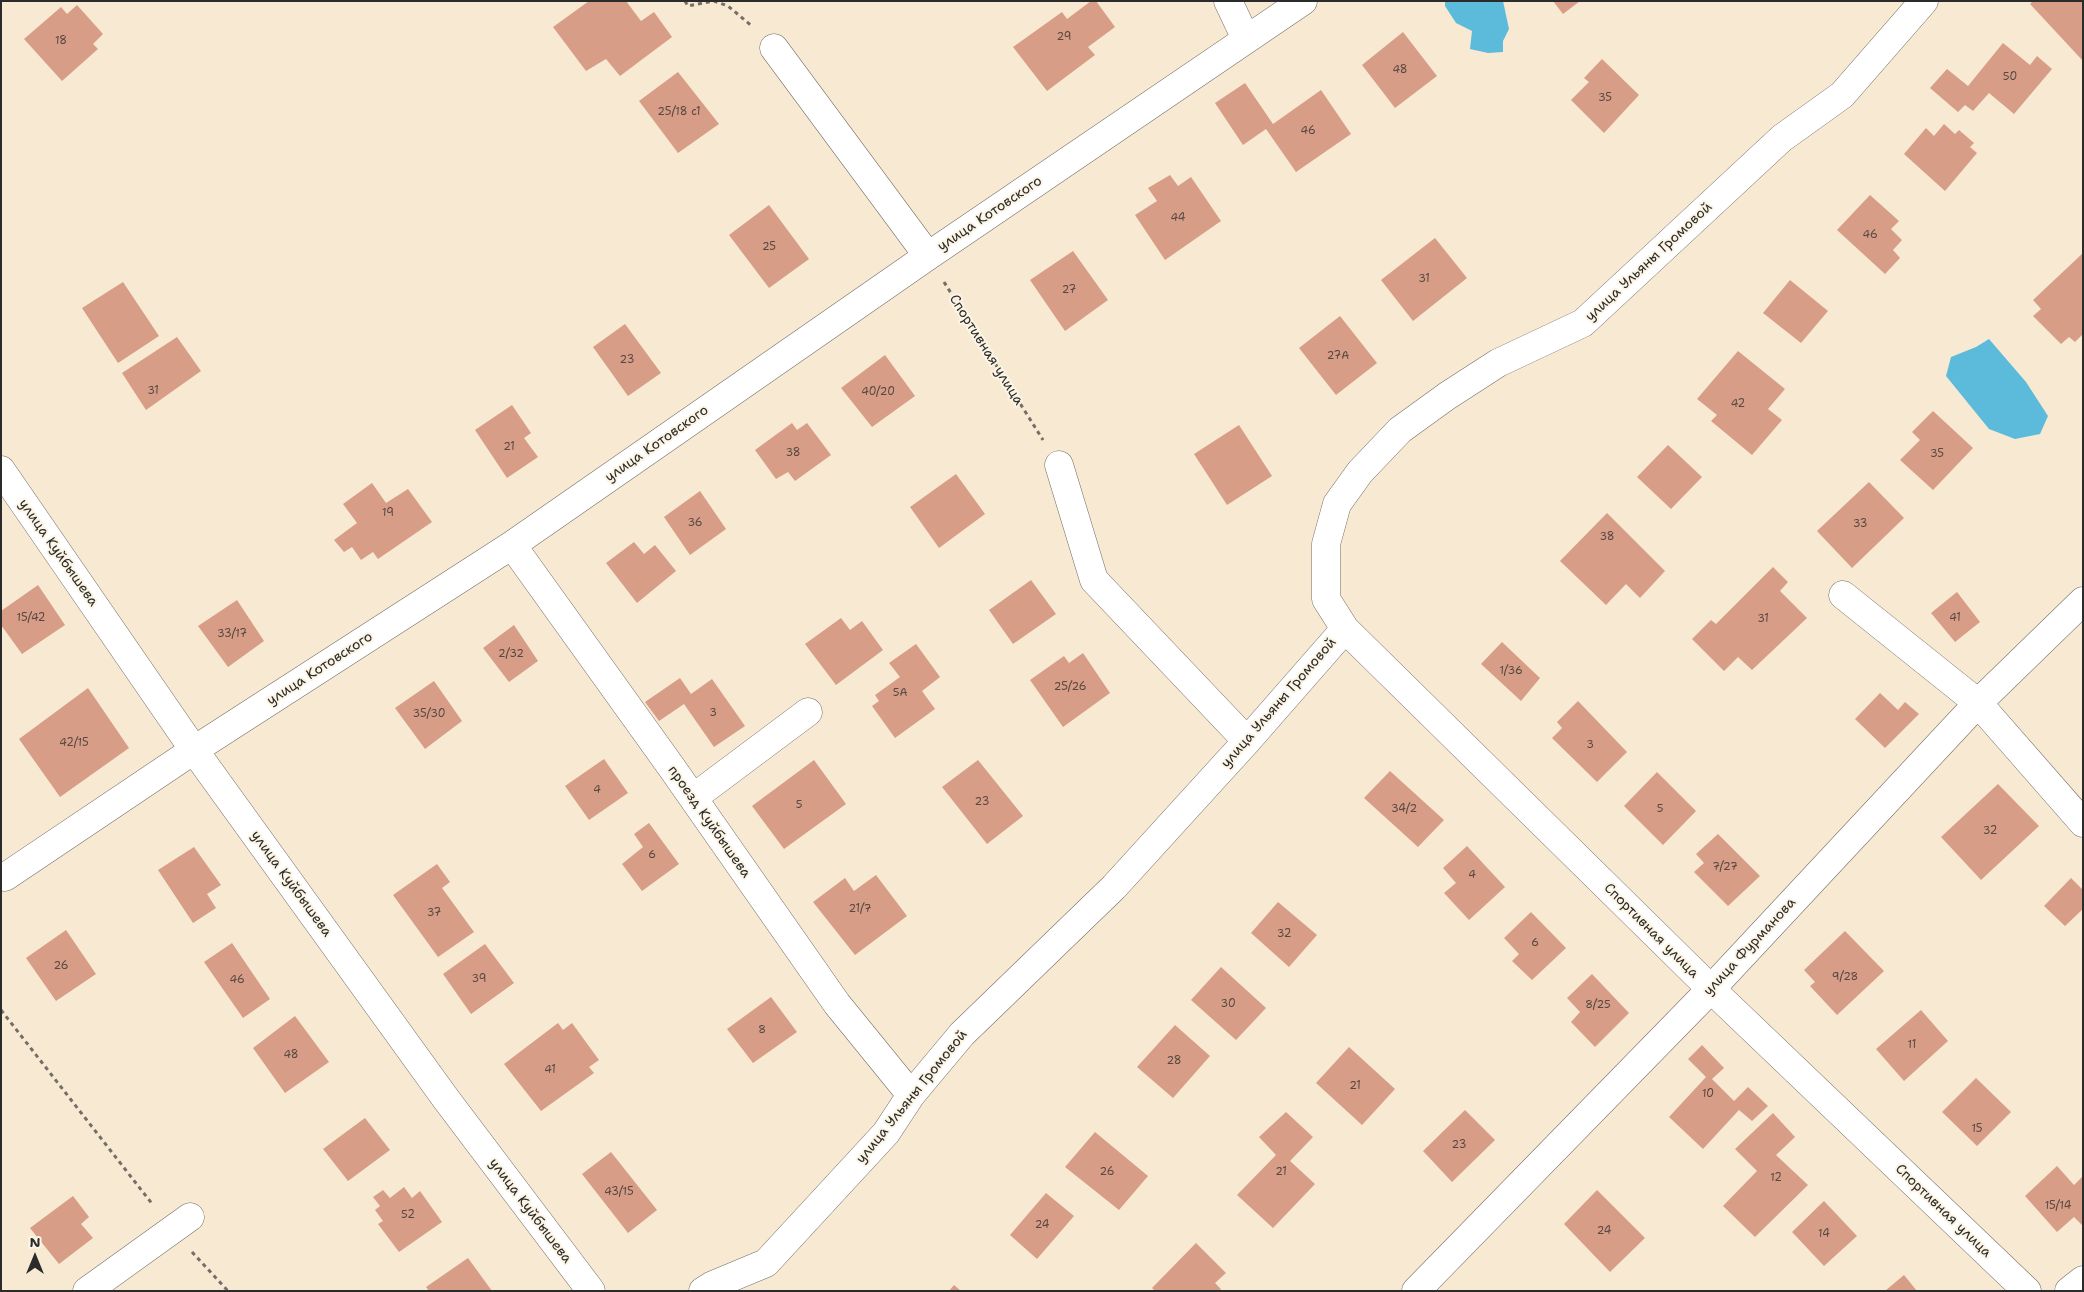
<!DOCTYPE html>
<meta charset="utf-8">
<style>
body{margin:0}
#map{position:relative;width:2084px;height:1292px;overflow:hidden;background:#f8e9d3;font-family:"Shantell Sans",sans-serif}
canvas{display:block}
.frame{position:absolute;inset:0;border:2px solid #2b2b2b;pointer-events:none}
.north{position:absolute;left:10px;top:1232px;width:50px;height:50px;-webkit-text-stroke:4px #fcf5e5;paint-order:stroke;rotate:0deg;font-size:14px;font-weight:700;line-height:20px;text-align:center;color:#2b2b2b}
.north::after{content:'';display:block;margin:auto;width:18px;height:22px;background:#2b2b2b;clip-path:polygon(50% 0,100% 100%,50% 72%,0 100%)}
</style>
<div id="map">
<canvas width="2084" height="1292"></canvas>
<div class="frame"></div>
<div class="north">N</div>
</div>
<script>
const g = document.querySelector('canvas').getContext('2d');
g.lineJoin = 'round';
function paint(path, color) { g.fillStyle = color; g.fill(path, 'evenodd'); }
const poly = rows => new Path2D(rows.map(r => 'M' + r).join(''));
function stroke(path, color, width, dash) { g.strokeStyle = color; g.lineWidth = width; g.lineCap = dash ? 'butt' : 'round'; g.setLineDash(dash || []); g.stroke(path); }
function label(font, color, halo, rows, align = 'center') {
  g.font = font + ' "Shantell Sans",sans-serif'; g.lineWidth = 4; g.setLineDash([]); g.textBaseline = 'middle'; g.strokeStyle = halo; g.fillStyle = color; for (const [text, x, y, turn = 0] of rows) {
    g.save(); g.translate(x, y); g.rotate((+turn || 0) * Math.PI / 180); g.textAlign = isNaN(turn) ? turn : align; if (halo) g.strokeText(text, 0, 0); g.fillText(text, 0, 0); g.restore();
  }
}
const water = poly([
 [1445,1,1503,1,1509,29,1503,41,1503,52,1488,53,1470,49,1472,31,1456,23,1445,6],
 [1989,339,2026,382,2048,416,2040,434,2015,439,1989,429,1946,376,1951,357,1976,347]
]);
const building = poly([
 [589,1,626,1,641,21,654,12,672,37,620,76,606,59,586,71,553,27],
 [1091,1,1096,1,1115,27,1088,47,1095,55,1047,91,1013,47,1062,12,1067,19],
 [1553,1,1580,1,1563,14],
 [2033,1,2083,1,2083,61,2030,4],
 [77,5,103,34,93,44,98,49,62,81,24,39,61,7,67,14],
 [1403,32,1437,76,1395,108,1362,65],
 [2003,43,2030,65,2037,56,2052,69,2014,114,1989,93,1973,111,1965,105,1958,112,1930,88,1947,69,1968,86],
 [1602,59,1639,95,1604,133,1571,100,1589,82,1584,78],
 [678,72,719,124,678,153,639,101],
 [1245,83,1273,124,1321,90,1351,134,1296,172,1266,129,1243,145,1215,103],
 [1944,124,1955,134,1959,130,1974,143,1970,147,1977,153,1945,191,1904,154,1926,128,1934,136],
 [1170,175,1178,186,1191,177,1221,221,1165,260,1135,215,1157,201,1148,188],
 [1870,195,1899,221,1891,229,1902,240,1893,250,1900,258,1885,274,1837,230],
 [769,205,809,259,769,288,729,235],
 [1435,238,1467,278,1413,321,1381,280],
 [1073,251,1108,300,1065,331,1030,280],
 [2083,253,2083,334,2075,342,2069,337,2061,344,2033,316,2041,309,2033,300],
 [1790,280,1828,311,1801,343,1763,313],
 [123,282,159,336,118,363,82,308],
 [1340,316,1377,363,1336,395,1299,348],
 [625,324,661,373,628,396,593,347],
 [177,337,201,371,146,410,122,373],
 [1738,351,1785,389,1768,409,1782,420,1752,455,1711,421,1717,415,1697,399],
 [885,355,915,396,872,427,841,388],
 [512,405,531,433,524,438,538,457,507,478,475,430],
 [1933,411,1973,448,1933,490,1900,460,1920,440,1912,432],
 [792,423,797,430,807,423,831,455,795,481,788,472,776,479,755,450],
 [1239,425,1272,476,1227,505,1194,454],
 [1668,445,1702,477,1671,509,1637,477],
 [956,474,985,514,939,548,910,507],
 [1869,482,1904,518,1852,568,1817,531],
 [372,483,386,503,408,489,432,522,378,559,373,552,361,560,352,547,344,552,334,540,357,523,343,504],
 [700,491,726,529,690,555,664,517],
 [1607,513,1665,571,1640,598,1626,584,1606,605,1560,561],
 [634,542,644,554,655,545,676,571,637,603,606,563],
 [1773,567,1788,582,1780,591,1807,618,1752,670,1738,657,1724,671,1692,639,1711,620,1716,624],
 [1031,580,1056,614,1013,644,989,610],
 [38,585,65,625,22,654,1,625,1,611],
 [1957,592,1980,622,1955,642,1931,613],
 [237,600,264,641,228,667,198,626],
 [841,618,850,630,862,621,883,650,836,685,805,644],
 [514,625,538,661,509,682,483,648],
 [1502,642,1540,678,1521,701,1481,664],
 [916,644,940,677,922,691,935,709,895,738,872,706,879,701,875,695,900,677,889,663],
 [1083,653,1110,693,1063,727,1030,680,1064,656,1069,663],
 [680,678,691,694,712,679,745,726,714,747,684,704,659,721,645,702],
 [434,681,462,721,425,749,395,708],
 [88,688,129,748,60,797,19,739],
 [1880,693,1898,710,1905,702,1919,714,1885,748,1855,719],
 [1578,701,1627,752,1597,782,1552,738,1562,728,1557,722],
 [604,759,628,793,589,820,565,786],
 [814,760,846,804,784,849,752,806],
 [978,760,1023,816,987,844,942,787],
 [1390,771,1444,820,1418,847,1364,798],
 [1657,772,1696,811,1663,845,1624,806],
 [1998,784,2039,826,1981,880,1941,837],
 [649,823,679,864,642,891,622,864,643,847,634,834],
 [1718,834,1760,876,1728,906,1694,872,1704,863,1696,854],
 [1467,846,1505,887,1469,920,1444,893,1456,883,1443,868],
 [194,847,221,885,207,894,216,908,193,923,158,870],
 [437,864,450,882,442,888,474,932,438,957,393,895],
 [876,875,907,916,855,955,813,902,845,878,854,891],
 [2071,878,2083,890,2083,909,2065,926,2044,906],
 [1278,902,1317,935,1289,967,1251,933],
 [1531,912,1566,948,1532,980,1512,961,1519,954,1504,938],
 [66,930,96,974,56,1001,26,958],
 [1845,931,1884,971,1837,1015,1810,986,1815,982,1804,970],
 [232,943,270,999,243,1018,204,962],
 [485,944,514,983,471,1014,443,974],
 [1221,967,1266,1008,1236,1040,1191,1000],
 [1592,974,1629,1013,1595,1047,1571,1022,1580,1012,1567,998],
 [771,997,797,1032,753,1063,727,1029],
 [1921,1010,1948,1041,1904,1081,1876,1049],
 [295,1016,329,1062,285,1093,253,1048],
 [558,1023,563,1030,572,1023,599,1060,589,1067,594,1073,541,1111,504,1064],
 [1175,1025,1210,1056,1173,1098,1137,1067],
 [1702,1045,1724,1068,1712,1079,1734,1101,1748,1087,1768,1106,1752,1121,1739,1110,1703,1149,1669,1117,1706,1077,1688,1059],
 [1349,1047,1395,1089,1362,1125,1316,1083],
 [1976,1078,2011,1112,1977,1146,1942,1112],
 [1465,1110,1495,1140,1452,1182,1423,1151],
 [1286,1112,1313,1137,1290,1161,1315,1184,1273,1228,1237,1195,1276,1155,1259,1137],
 [1773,1113,1795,1137,1776,1155,1808,1185,1755,1237,1723,1206,1757,1171,1735,1149],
 [365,1118,390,1150,348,1181,323,1149],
 [1095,1132,1148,1176,1119,1210,1065,1167],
 [611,1152,657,1210,628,1233,582,1174],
 [2057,1166,2074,1185,2083,1176,2083,1226,2074,1217,2057,1232,2025,1196],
 [404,1187,412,1198,420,1191,442,1222,399,1252,378,1224,383,1221,375,1210,380,1206,373,1197,383,1190,390,1198],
 [1597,1190,1645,1238,1610,1272,1564,1224],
 [1046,1193,1074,1216,1037,1259,1010,1235],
 [73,1196,89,1217,81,1224,93,1238,59,1264,30,1228],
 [1824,1201,1857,1236,1824,1266,1792,1232],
 [1196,1243,1226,1273,1215,1283,1221,1289,1219,1291,1155,1291,1152,1288],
 [468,1258,492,1291,429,1291,426,1287],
 [1904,1275,1917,1291,1885,1291],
 [954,1285,961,1291,949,1291]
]);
const path = poly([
 [685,1,688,6,714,1,728,6,753,27],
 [944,282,1043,440],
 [1,1010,153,1205],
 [192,1252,228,1291]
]);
const minor = poly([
 [1228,1,1246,39],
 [1924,1,1842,95,1782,138,1583,323,1498,363,1447,396,1400,430,1360,472,1337,504,1326,544,1326,599,1345,629,1711,989,2027,1291],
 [774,48,928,256],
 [1059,465,1094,580,1247,741],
 [1,470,194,750,446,1099,591,1291],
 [512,545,672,768,837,1004,911,1095],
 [1843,595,1978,703,2083,823],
 [693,798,808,712],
 [5,877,194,750,512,545,928,256,1303,1],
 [87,1291,190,1217],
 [703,1291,711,1286,766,1263,886,1133,911,1095,962,1034,1114,887,1247,741,1345,629],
 [1416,1291,1711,989,1978,703,2083,601],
 [2069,1291,2083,1280]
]);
const numberNames = [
 ["29",1064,37],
 ["18",61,41],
 ["48",1400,70],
 ["50",2010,77],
 ["35",1605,98],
 ["25/18 с1",679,112],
 ["46",1308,131],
 ["44",1178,218],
 ["46",1870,235],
 ["25",769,247],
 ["31",1424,279],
 ["27",1069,290],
 ["27А",1338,356],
 ["23",627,360],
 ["31",153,391],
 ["40/20",878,392],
 ["42",1738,404],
 ["21",509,447],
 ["38",793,453],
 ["35",1937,454],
 ["19",388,513],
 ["36",695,523],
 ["33",1860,524],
 ["38",1607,537],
 ["15/42",31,618],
 ["41",1955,618],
 ["31",1763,619],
 ["33/17",232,634],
 ["2/32",511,654],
 ["1/36",1511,671],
 ["25/26",1070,687],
 ["5А",900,693],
 ["3",713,713],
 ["35/30",429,714],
 ["42/15",74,743],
 ["3",1590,745],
 ["4",597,790],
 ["23",982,802],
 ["5",799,805],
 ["34/2",1404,809],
 ["5",1660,809],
 ["32",1990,831],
 ["6",652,855],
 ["7/27",1725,867],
 ["4",1472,875],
 ["21/7",860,909],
 ["37",434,913],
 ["32",1284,934],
 ["6",1535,943],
 ["26",61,966],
 ["9/28",1845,977],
 ["39",479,979],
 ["46",237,980],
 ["30",1228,1004],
 ["8/25",1598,1005],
 ["8",762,1030],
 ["11",1912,1045],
 ["48",291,1055],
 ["28",1174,1061],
 ["41",550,1070],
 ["21",1355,1086],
 ["10",1708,1094],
 ["15",1977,1129],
 ["23",1459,1145],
 ["26",1107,1172],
 ["21",1281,1172],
 ["12",1776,1178],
 ["43/15",619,1192],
 ["15/14",2058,1206],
 ["52",408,1215],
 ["24",1042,1225],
 ["24",1604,1231],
 ["14",1824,1234]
];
const streetNames = [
 ["улица Котовского",990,214,-34],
 ["улица Ульяны Громовой",1649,262,-43],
 ["Спортивная улица",986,350,58],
 ["улица Котовского",657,444,-35],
 ["улица Куйбышева",58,553,55],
 ["улица Котовского",320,669,-33],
 ["улица Ульяны Громовой",1279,703,-49],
 ["проезд Куйбышева",709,822,55],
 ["улица Куйбышева",291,884,54],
 ["Спортивная улица",1651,931,45],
 ["улица Фурманова",1750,947,-47],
 ["улица Ульяны Громовой",912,1097,-51],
 ["улица Куйбышева",530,1211,53],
 ["Спортивная улица",1943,1211,44]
];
paint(water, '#5cbbda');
paint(building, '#d79d86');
stroke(minor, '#736e66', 29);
stroke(path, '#736e66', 3, [4, 4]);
stroke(minor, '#fff', 28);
label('11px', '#564842', null, numberNames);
label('14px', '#2b2b2b', '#fcf5e5', streetNames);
</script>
